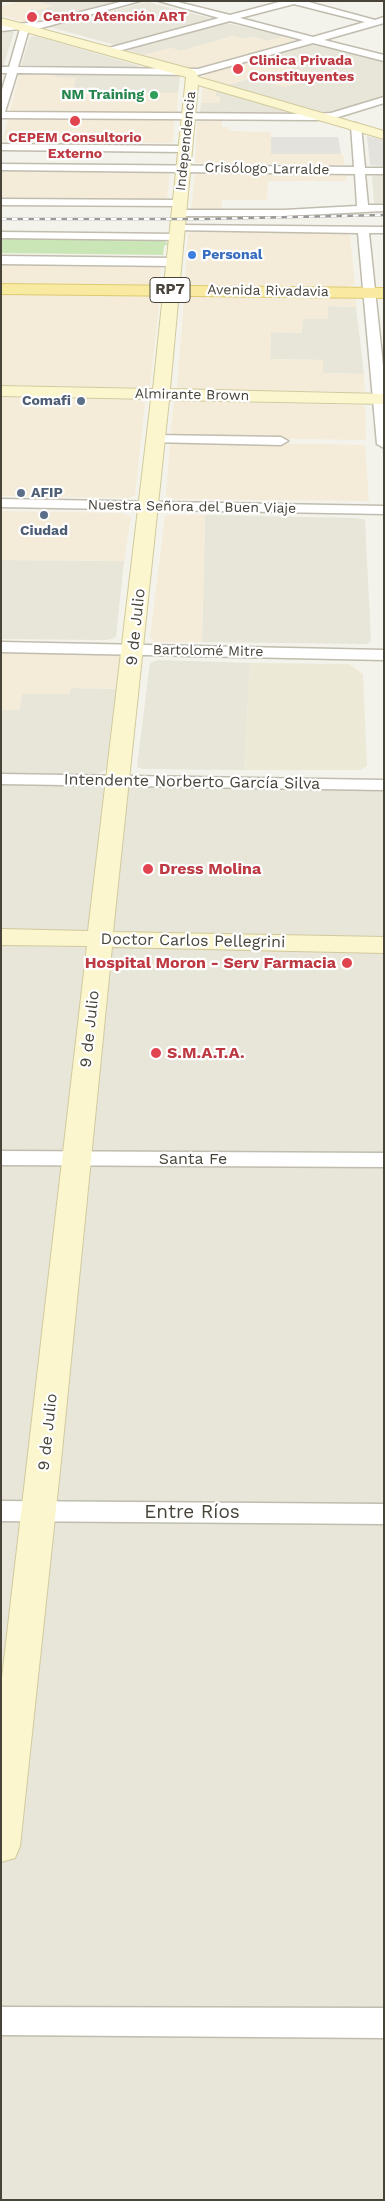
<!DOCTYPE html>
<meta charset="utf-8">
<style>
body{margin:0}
#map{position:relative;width:385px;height:2201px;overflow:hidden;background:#f4f3eb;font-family:"Work Sans",sans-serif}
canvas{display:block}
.frame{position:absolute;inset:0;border:2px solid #484439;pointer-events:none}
</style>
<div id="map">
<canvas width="385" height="2201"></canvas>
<div class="frame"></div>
</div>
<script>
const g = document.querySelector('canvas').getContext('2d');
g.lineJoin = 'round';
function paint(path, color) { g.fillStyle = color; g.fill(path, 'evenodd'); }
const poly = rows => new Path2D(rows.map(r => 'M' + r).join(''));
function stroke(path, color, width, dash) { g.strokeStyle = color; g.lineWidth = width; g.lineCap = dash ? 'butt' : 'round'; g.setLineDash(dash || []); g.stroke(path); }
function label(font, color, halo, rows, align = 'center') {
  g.font = font + ' "Work Sans",sans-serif'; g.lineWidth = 4.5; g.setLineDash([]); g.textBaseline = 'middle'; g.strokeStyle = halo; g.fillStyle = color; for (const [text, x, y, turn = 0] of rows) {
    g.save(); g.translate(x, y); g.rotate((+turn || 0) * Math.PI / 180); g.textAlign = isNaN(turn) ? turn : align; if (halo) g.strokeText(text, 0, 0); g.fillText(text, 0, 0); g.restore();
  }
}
const residential = poly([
 [35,1,121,1,49,19,26,13,53,6],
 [147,2,214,19,115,45,50,27],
 [226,23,285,36,268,41,252,37,244,39,233,36,181,51,171,48,143,55,125,49],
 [1,31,14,32,4,65,1,66],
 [36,36,140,66,135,68,21,65,30,37],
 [311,44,384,61,384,98,330,114,320,113,228,85,251,78,285,87,319,76,256,59],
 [55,73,175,75,180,77,178,93,72,92,55,77],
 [216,91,292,112,200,112,201,103,219,103,220,96,216,96],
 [384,175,384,204,383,204,374,203,372,176],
 [328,306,356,307,364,374,323,373,323,360,270,359,271,332,302,333,302,319],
 [205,515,357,518,365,520,371,641,367,644,202,642],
 [1,560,124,561,116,637,107,640,1,639],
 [158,660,250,663,244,770,143,769,137,767,150,663],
 [71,688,119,689,109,768,95,775,1,774,1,710,19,710,22,694,69,694],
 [1,784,384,790,384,2200,1,2200]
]);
const commercial = poly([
 [22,1,35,1,54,6,27,13,49,19,25,22,1,15,1,6],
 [233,36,244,39,251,37,268,41,285,36,296,40,195,68,189,68,143,55,171,48,181,51],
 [256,59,321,76,285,87,251,78,228,85,204,78,204,73],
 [24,73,55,73,55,77,76,78,72,92,178,93,177,113,12,112,10,111,19,75],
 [208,88,216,91,216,96,220,96,219,103,201,103,202,89],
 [11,119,171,120,174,121,173,143,7,142,3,140,8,120],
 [203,121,222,121,222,127,228,127,229,131,271,132,271,154,341,154,343,155,345,165,195,163,197,122],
 [1,170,167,172,170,174,167,198,165,199,1,198],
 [199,173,343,174,346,175,346,181,268,181,267,200,222,200,222,211,194,211,191,210,195,174],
 [192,232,343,233,350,235,355,284,347,287,188,286,185,284,188,233],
 [1,263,151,265,161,268,159,282,150,285,1,283],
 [1,294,152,295,160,297,150,386,142,388,1,385],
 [192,296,352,298,356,300,356,307,328,306,328,319,303,319,302,333,271,332,270,359,323,360,323,373,364,374,365,391,359,392,183,389,177,387,184,300],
 [1,397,139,400,145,403,135,496,128,498,1,496],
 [178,401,360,405,365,407,366,440,170,437,174,402],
 [170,441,365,445,369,501,171,499,166,497],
 [1,511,123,513,131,517,124,561,1,560],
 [169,515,205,515,202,642,154,642,150,637,165,516],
 [1,651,116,654,123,658,119,689,71,688,70,694,22,694,19,710,1,710]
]);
const industrial = poly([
 [367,136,384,140,384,166,370,165],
 [271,137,338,137,341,154,271,154]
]);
const education = poly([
 [250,663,349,664,363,674,367,766,360,770,244,770]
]);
const green = poly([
 [1,238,162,240,169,244,164,246,163,255,1,253]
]);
const street = poly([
 [124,1,140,1,41,28,29,29,18,67,198,69,303,40,230,21,111,53,105,53,105,49,219,18,159,1,174,1,230,15,283,1,305,1,375,20,384,17,384,23,324,40,384,55,384,61,313,43,198,75,17,73,5,112,315,114,331,113,384,97,384,103,332,119,315,120,1,118,1,93,7,73,1,73,1,67,9,67,20,29,1,31,1,25,41,22,124,1],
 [294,4,365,22,313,37,240,18,294,4],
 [356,123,361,126,365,168,384,168,384,174,365,174,368,205,384,205,384,211,284,216,179,216,173,213,179,210,284,210,357,206,355,174,1,170,1,164,354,167,351,126,356,123],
 [1,144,184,146,189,149,184,152,1,150,1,144],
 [1,199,180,200,186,203,180,206,1,205,1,199],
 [177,225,384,227,384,233,369,233,384,375,384,448,377,444,358,233,173,230,171,228,177,225],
 [1,232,176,234,182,237,176,240,1,238,1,232],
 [1,256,174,258,180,262,174,266,1,264,1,256],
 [155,435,281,437,288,441,281,445,150,442,148,439,155,435],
 [1,499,384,506,384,514,1,507,1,499],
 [1,642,384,650,384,660,1,652,1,642],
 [1,774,384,780,384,790,1,784,1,774],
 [1,1151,384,1153,384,1167,1,1165,1,1151],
 [1,1501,384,1504,384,1524,1,1521,1,1501],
 [1,2007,384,2008,384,2038,1,2035,1,2007]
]);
const secondary = poly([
 [1,18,191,69,196,72,198,77,384,131,384,139,198,85,170,389,384,394,384,404,169,400,113,932,384,937,384,953,112,947,61,1461,20,1846,15,1858,1,1862,1,1686,87,946,1,945,1,929,88,931,151,399,1,396,1,386,153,389,186,77,1,25,1,18]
]);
const primary = poly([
 [1,284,384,288,384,298,1,294,1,284]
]);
const rail = poly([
 [1,219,203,219,384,215]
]);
const markers = [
 [32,17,6,"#e0444e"],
 [238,69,6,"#e0444e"],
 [154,95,5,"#2e9e5b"],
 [75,121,6,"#e0444e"],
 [192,255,5,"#3f7fe0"],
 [81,401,5,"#5c6f8a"],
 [21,493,5,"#5c6f8a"],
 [44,515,5,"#5c6f8a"],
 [148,869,6,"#e0444e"],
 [347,963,6,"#e0444e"],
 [156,1053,6,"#e0444e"]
];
const farHealthnames = [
 ["Centro Atención ART",43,17],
 ["Clinica Privada",249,61],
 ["Constituyentes",249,77],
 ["CEPEM Consultorio",75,138,"center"],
 ["Externo",75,154,"center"]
];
const farLeisurenames = [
 ["NM Training",144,95]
];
const farStreetnames = [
 ["Independencia",186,141,-84],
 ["Crisólogo Larralde",267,169,1],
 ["Avenida Rivadavia",268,291,1],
 ["Almirante Brown",192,395,1],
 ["Nuestra Señora del Buen Viaje",192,507,1],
 ["Bartolomé Mitre",208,651,1]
];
const farShopnames = [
 ["Personal",202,255]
];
const farServicenames = [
 ["Comafi",71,401],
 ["AFIP",31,493,"left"],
 ["Ciudad",44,531,"center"]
];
const shields = [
 [170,290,40]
];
const shieldNames = [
 ["RP7",170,290]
];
const streetNames = [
 ["9 de Julio",136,627,-84],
 ["Intendente Norberto García Silva",192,782,1],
 ["Doctor Carlos Pellegrini",193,941,1],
 ["9 de Julio",90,1029,-84],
 ["Santa Fe",193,1159],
 ["9 de Julio",48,1432,-84]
];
const healthNames = [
 ["Dress Molina",159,869],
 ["Hospital Moron - Serv Farmacia",336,963,"right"],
 ["S.M.A.T.A.",167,1053]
];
const nearStreetnames = [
 ["Entre Ríos",192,1512]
];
paint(residential, '#e8e5d9');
paint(commercial, '#f4ecd8');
paint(industrial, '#e4e2dc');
paint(education, '#ece9d6');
paint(green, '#cae6b7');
stroke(street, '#c0bcae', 3);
stroke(secondary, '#d1ca9e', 2);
stroke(primary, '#ddca71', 2);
paint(street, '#fff');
paint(secondary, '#fbf6ce');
paint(primary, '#f8eaa1');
stroke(rail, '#999', 2.5);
stroke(rail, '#fff', 2, [5.5]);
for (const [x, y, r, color] of markers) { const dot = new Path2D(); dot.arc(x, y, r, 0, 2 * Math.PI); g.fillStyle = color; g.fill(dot); stroke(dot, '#fff', 2); }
label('bold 14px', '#be3a42', '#fff', farHealthnames, 'left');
label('bold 14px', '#27864d', '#fff', farLeisurenames, 'right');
label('14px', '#484439', '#fff', farStreetnames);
label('bold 14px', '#366cbe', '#fff', farShopnames, 'left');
label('bold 14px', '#4e5e75', '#fff', farServicenames, 'right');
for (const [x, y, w] of shields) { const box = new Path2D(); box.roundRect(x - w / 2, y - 12.5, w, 25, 4); g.fillStyle = '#fff'; g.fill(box); stroke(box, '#484439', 1); }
label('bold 15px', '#484439', null, shieldNames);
label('16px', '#484439', '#fff', streetNames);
label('bold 16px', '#be3a42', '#fff', healthNames, 'left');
label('19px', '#484439', '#fff', nearStreetnames);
</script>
